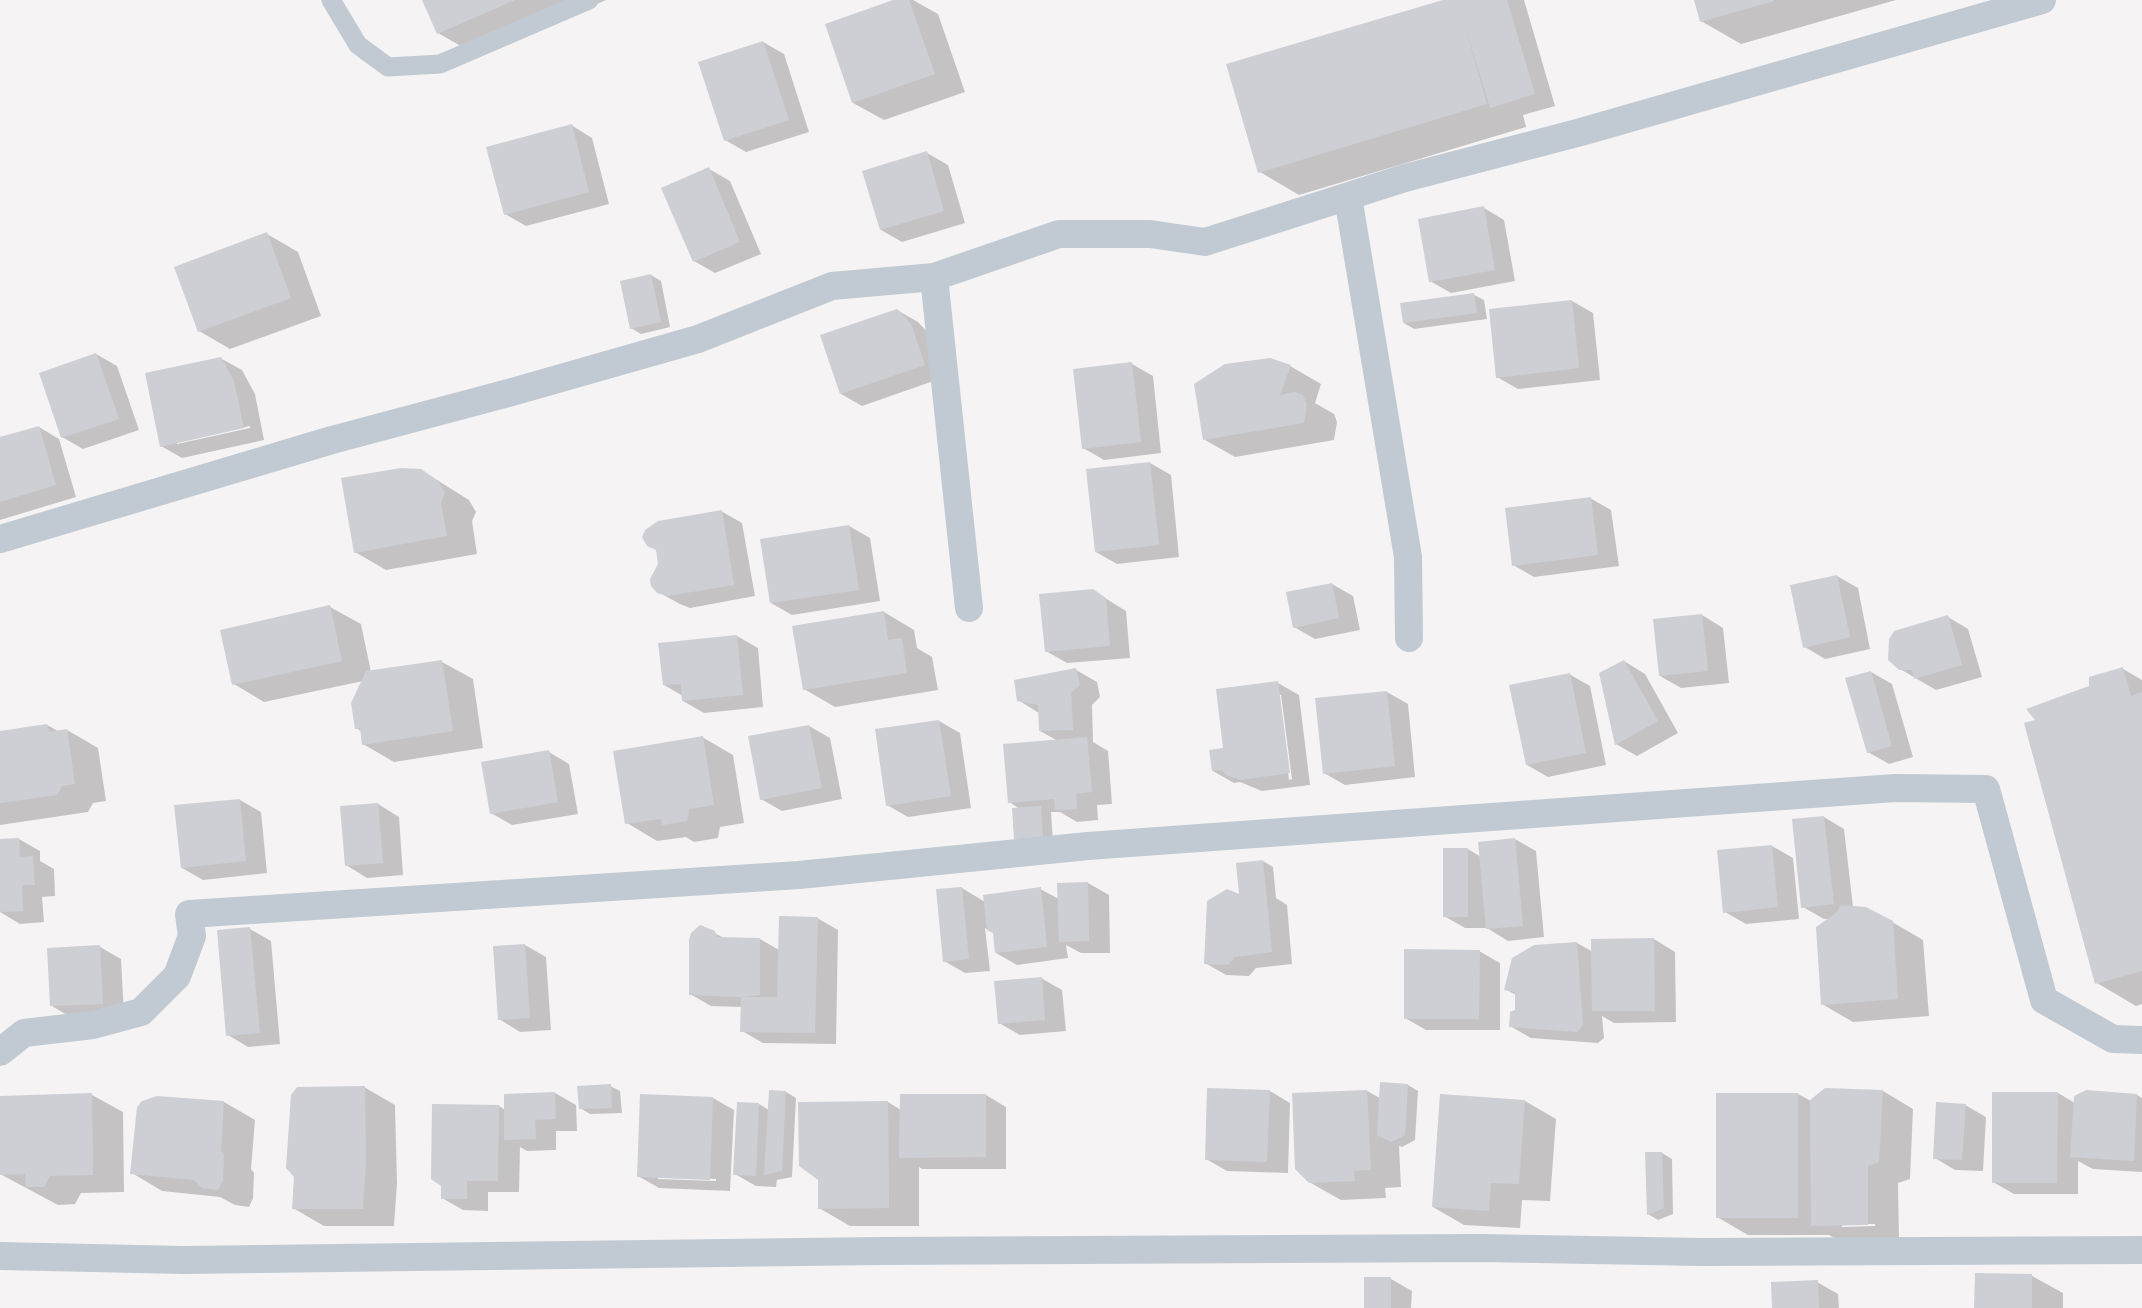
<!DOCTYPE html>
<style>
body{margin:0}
canvas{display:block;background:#f5f3f3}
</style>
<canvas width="2142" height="1308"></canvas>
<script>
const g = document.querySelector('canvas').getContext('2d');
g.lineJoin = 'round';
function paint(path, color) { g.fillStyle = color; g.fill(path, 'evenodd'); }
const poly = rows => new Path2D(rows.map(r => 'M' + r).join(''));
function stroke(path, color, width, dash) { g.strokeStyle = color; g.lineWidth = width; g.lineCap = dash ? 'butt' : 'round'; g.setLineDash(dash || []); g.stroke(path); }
const shadow = poly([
 [424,0,606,0,478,56,438,33],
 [897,0,913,0,938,14,965,92,884,120,853,103,826,25],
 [1448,0,1524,0,1555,106,1523,115,1526,127,1299,195,1260,172],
 [1695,0,1896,0,1741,44,1701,21],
 [763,42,784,54,809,132,746,152,725,140],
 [571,125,592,138,609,204,526,226,505,214],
 [927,153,948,165,965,223,902,242,881,230],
 [709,169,730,181,761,254,715,273,694,261],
 [1484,208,1504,220,1515,281,1451,293,1430,281],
 [267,234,298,252,321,316,230,349,199,331],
 [651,275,661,281,670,327,641,334,631,328],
 [1474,295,1484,300,1487,319,1414,329,1404,323],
 [1572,301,1593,313,1600,380,1518,389,1497,377],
 [897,310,918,322,932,337,945,377,862,406,841,394,822,336],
 [96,354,117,366,139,430,83,449,62,437],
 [220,358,242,370,255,394,264,440,182,458,161,446],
 [250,426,250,428,177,444,177,442],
 [1132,364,1153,376,1161,453,1104,460,1083,448],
 [1290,366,1321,384,1315,403,1334,414,1337,422,1334,440,1235,457,1205,440],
 [39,427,59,439,76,497,0,520,0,438],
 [1150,463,1171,475,1179,557,1117,564,1096,552],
 [421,470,469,500,476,512,472,521,477,554,386,570,355,552],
 [1590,498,1611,510,1619,566,1534,577,1513,565],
 [721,511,742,523,755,596,690,608,680,604,658,592],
 [849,526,870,538,880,601,792,615,771,603],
 [1837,576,1858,588,1870,649,1825,659,1805,647],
 [1332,584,1353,596,1360,630,1315,639,1294,627,1287,593],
 [1092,590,1126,611,1130,658,1067,663,1046,651],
 [330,607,361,624,371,672,442,662,473,679,483,748,394,762,363,744,361,731,356,728,363,681,264,702,234,684],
 [884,612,914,630,917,648,932,657,938,690,835,707,804,689],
 [1702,615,1723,628,1729,683,1681,688,1660,676],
 [1948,617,1968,629,1982,677,1936,690,1900,669],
 [737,636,758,648,763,707,704,713,683,701,683,696,664,685],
 [1624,661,1645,674,1678,733,1637,756,1616,744,1601,674],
 [2123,669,2142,680,2142,1004,2136,1006,2097,983,2037,721],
 [1076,670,1097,682,1100,697,1092,705,1093,742,1108,751,1112,804,1097,805,1098,820,1077,822,1060,812,1051,812,1053,842,1025,844,1015,838,1020,809,1009,802,1058,741,1040,731,1039,713,1018,700],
 [1871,672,1892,684,1913,757,1889,764,1868,752],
 [1569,674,1590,686,1606,765,1548,777,1527,765],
 [1278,683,1299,695,1310,785,1262,791,1240,782,1234,783,1213,771,1224,749],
 [1279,695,1281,695,1292,779,1289,780],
 [1387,692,1408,704,1415,777,1345,785,1324,773],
 [939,721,960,733,971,808,908,817,887,805],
 [47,725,58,731,67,730,98,748,106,801,93,803,88,812,0,825,0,732],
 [809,726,830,738,842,799,782,811,761,799],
 [702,737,733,755,744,823,720,827,718,838,694,842,686,837,657,841,627,823],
 [549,752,569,764,578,814,512,825,491,813],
 [240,800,261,812,267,873,203,880,182,868],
 [378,804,399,817,403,875,367,878,346,865],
 [1824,817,1844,829,1853,907,1892,922,1923,940,1929,1016,1853,1022,1822,1004,1830,919,1824,919,1803,907],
 [19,839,40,851,40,861,54,869,55,896,42,897,44,922,20,924,0,912,0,840],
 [1515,839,1536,851,1544,937,1508,941,1487,928,1465,928,1444,916,1444,849,1468,849,1481,857],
 [1772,846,1793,858,1799,919,1746,924,1725,912],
 [1263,861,1273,867,1276,898,1287,905,1292,964,1256,968,1249,976,1226,975,1205,963],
 [1088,883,1109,895,1110,953,1081,953,1066,945,1068,958,1017,965,996,953,994,933,985,928,990,971,965,973,944,961,962,888,985,902,1040,889,1059,899],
 [817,918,838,930,836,1044,763,1043,742,1031,742,1007,711,1006,690,994,700,926,726,939,760,939,779,950],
 [250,929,271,941,280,1044,248,1047,228,1035],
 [1654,939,1675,952,1676,1022,1614,1023,1602,1016,1604,1038,1598,1043,1531,1038,1510,1026,1516,1011,1516,995,1505,989,1577,943,1593,952],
 [525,945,546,957,551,1030,520,1032,499,1019,495,947],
 [100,947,121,959,124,1015,72,1018,52,1006],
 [1479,951,1500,963,1500,1030,1426,1030,1405,1018],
 [1041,978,1062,990,1066,1031,1020,1035,999,1023],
 [1408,1085,1418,1091,1415,1140,1402,1147,1399,1146,1401,1187,1385,1188,1386,1198,1341,1200,1309,1182,1293,1094,1367,1091,1380,1098],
 [610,1086,620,1091,622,1113,590,1114,580,1108],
 [364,1087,395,1105,397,1183,394,1226,324,1226,293,1208],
 [1270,1091,1290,1103,1288,1173,1227,1171,1206,1159],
 [1883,1091,1913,1109,1910,1179,1898,1183,1899,1242,1843,1243,1829,1235,1748,1235,1717,1217,1798,1094,1811,1101],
 [1842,1224,1875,1224,1875,1226,1842,1227],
 [786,1092,796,1098,792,1177,777,1180,776,1187,756,1186,735,1174,759,1104,769,1110],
 [2087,1092,2137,1095,2142,1098,2142,1172,2093,1169,2078,1161,2078,1194,2014,1194,1993,1182,2058,1093,2075,1103],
 [555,1093,576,1105,577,1131,556,1131,556,1150,527,1151,520,1147,519,1192,488,1192,488,1211,463,1210,442,1198,433,1105,499,1106,505,1110],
 [92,1095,123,1112,124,1192,81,1193,75,1204,58,1205,0,1174,0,1097],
 [986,1095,1006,1107,1006,1169,922,1169,919,1167,919,1226,850,1226,819,1208,819,1179,888,1102,901,1110],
 [157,1098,224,1102,255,1120,251,1169,254,1173,253,1198,249,1207,235,1205,220,1197,162,1191,132,1173],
 [713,1098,734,1110,730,1191,659,1188,638,1176],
 [658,1177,716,1179,716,1181,658,1179],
 [1525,1101,1556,1119,1550,1201,1522,1200,1520,1228,1464,1225,1433,1207],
 [1965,1105,1986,1117,1983,1171,1955,1170,1935,1158],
 [1647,1153,1662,1153,1672,1159,1673,1214,1658,1220,1648,1214],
 [1976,1274,2032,1276,2063,1293,2063,1308,1975,1308],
 [1391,1279,1412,1291,1411,1308,1365,1308],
 [1817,1282,1838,1294,1839,1308,1774,1308]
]);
const building = poly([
 [422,0,515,0,437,34],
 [893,0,909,0,935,74,852,103,825,24],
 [1443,0,1507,0,1535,94,1490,108,1463,19,1487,104,1258,173,1226,64],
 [1694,0,1774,0,1774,1,1700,22],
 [763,41,789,120,724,141,698,62],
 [572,124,589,192,504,215,486,147],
 [927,151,944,211,880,230,862,171],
 [709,167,740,242,693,262,661,188],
 [1484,206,1495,270,1429,282,1418,219],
 [267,232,291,298,198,332,174,267],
 [651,274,661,322,630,329,620,281],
 [1474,293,1477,313,1403,323,1400,303],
 [1572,300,1579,368,1496,378,1489,309],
 [897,309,911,324,925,365,840,394,820,335],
 [96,353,119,419,61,438,39,373],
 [221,357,234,381,244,428,160,447,145,373],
 [1270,358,1291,365,1280,395,1295,392,1303,395,1307,404,1304,423,1203,440,1194,384,1225,364],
 [1132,362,1141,442,1082,449,1073,369],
 [39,426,56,485,0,502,0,437],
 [1150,462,1159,545,1095,552,1086,469],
 [401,468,421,469,438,481,445,493,441,503,447,536,354,553,341,478],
 [1591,497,1598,555,1512,566,1505,508],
 [722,510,734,585,668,596,657,593,651,586,650,579,658,564,656,550,647,546,642,537,645,530,658,521],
 [849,525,859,590,770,603,760,539],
 [1837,575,1850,637,1803,648,1790,585],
 [1332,583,1339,618,1293,628,1286,592],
 [1093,589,1106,598,1110,646,1045,652,1039,594],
 [330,605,342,661,232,685,220,630],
 [884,611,888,640,902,638,907,673,803,690,792,626],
 [1702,614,1708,671,1659,676,1653,619],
 [1948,615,1962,665,1914,679,1912,670,1899,670,1888,660,1889,639,1894,631],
 [737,635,743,695,682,701,681,684,663,685,658,643],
 [442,660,453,731,362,745,360,728,355,729,351,703,366,671],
 [1624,660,1658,721,1615,745,1599,673],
 [2123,667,2131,696,2142,692,2142,971,2095,984,2024,723,2035,720,2026,709,2089,686,2089,677],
 [1076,668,1080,685,1071,693,1073,730,1039,731,1038,705,1017,701,1014,680],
 [1871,671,1892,746,1867,753,1845,678],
 [1570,673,1586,753,1526,765,1509,685],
 [1278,681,1290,773,1240,780,1226,775,1222,770,1212,771,1209,750,1223,748,1216,689],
 [1387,691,1395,766,1323,774,1315,698],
 [939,720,951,796,886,806,875,729],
 [47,724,49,732,67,729,75,784,62,786,57,795,0,803,0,731],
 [809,725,822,788,760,800,748,736],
 [703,736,714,805,689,809,687,821,662,825,661,819,625,824,613,751],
 [1087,737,1092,792,1076,794,1077,809,1055,810,1054,799,1008,803,1003,744],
 [549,750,558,802,490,814,481,762],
 [240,799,246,861,181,868,174,805],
 [378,803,383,863,345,866,340,806],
 [1041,806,1043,837,1014,839,1012,808],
 [1824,816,1834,904,1801,908,1792,819],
 [19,838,20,857,33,856,35,885,22,885,23,911,0,912,0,839],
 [1515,838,1523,926,1486,929,1478,842],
 [1772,845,1778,907,1723,913,1717,850],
 [1443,848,1468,848,1468,917,1443,917],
 [1263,860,1272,952,1235,957,1228,965,1204,964,1207,901,1227,889,1239,894,1236,863],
 [1088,882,1089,941,1059,942,1057,883],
 [962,887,969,959,943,962,936,889],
 [1041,887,1047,947,995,953,993,933,987,930,983,895],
 [1841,905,1866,907,1893,921,1898,999,1821,1005,1816,927,1836,913],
 [779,916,818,917,815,1033,740,1032,741,997,689,995,689,940,691,933,700,925,715,931,717,937,760,938,760,995,742,997,777,997],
 [250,927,260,1033,226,1036,217,930],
 [1654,938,1655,1011,1592,1011,1591,939],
 [1577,942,1583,1025,1577,1032,1509,1027,1510,1012,1515,1010,1515,992,1504,990,1512,958,1534,945],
 [525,944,530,1018,498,1020,493,946],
 [100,945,103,1004,50,1006,47,948],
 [1404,949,1480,950,1479,1019,1404,1019],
 [1042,977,1045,1020,998,1024,994,981],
 [1380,1082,1408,1084,1405,1135,1391,1142,1377,1135],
 [611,1084,612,1108,579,1109,577,1086],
 [365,1086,366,1164,363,1209,292,1209,294,1177,286,1168,291,1095,297,1087],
 [1207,1088,1270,1090,1267,1162,1205,1160],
 [1825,1088,1883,1090,1879,1162,1868,1166,1868,1225,1811,1226,1810,1100],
 [769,1090,786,1091,782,1171,764,1175],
 [1367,1090,1371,1170,1354,1171,1355,1181,1309,1183,1295,1169,1292,1093],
 [2086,1090,2137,1094,2134,1161,2070,1157,2074,1096],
 [555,1092,556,1119,535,1120,536,1139,504,1140,504,1094],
 [1992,1092,2058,1092,2057,1183,1992,1183],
 [92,1093,93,1175,50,1176,44,1187,26,1187,25,1174,0,1175,0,1096],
 [1716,1093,1798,1093,1798,1218,1716,1218],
 [640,1094,713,1097,710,1180,637,1177],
 [900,1094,986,1094,986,1157,899,1158],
 [1440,1094,1525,1100,1519,1184,1491,1183,1489,1211,1432,1207],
 [157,1096,224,1101,221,1150,224,1154,223,1180,218,1190,202,1188,194,1180,130,1174,137,1107,142,1101],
 [888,1101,889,1208,818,1209,818,1180,799,1166,798,1102],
 [737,1102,759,1103,756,1176,733,1175],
 [1936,1102,1966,1104,1962,1160,1933,1159],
 [432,1104,499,1105,498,1181,467,1181,467,1199,441,1199,441,1186,431,1179],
 [1645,1152,1662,1152,1664,1208,1647,1215],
 [1975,1273,2032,1274,2032,1308,1974,1308],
 [1364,1277,1391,1277,1391,1308,1364,1308],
 [1818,1280,1819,1308,1772,1308,1771,1282]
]);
const lane = poly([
 [331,0,358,45,388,67,440,64,589,0]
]);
const street = poly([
 [1348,197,1408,557,1409,638],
 [934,277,969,608],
 [0,539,332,440,512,392,698,339,832,286,934,277,1059,234,1150,234,1205,242,1405,178,1581,132,2042,0],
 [0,1052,24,1033,93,1025,141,1012,177,976,192,936,189,914,799,875,1088,846,1895,788,1986,789,2044,1000,2113,1039,2142,1040],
 [0,1256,183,1260,878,1251,1481,1248,1702,1252,2142,1250]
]);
paint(shadow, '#0003');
paint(building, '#cdcfd5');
stroke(lane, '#c1cad2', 19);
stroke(street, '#c1cad2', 28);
</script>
